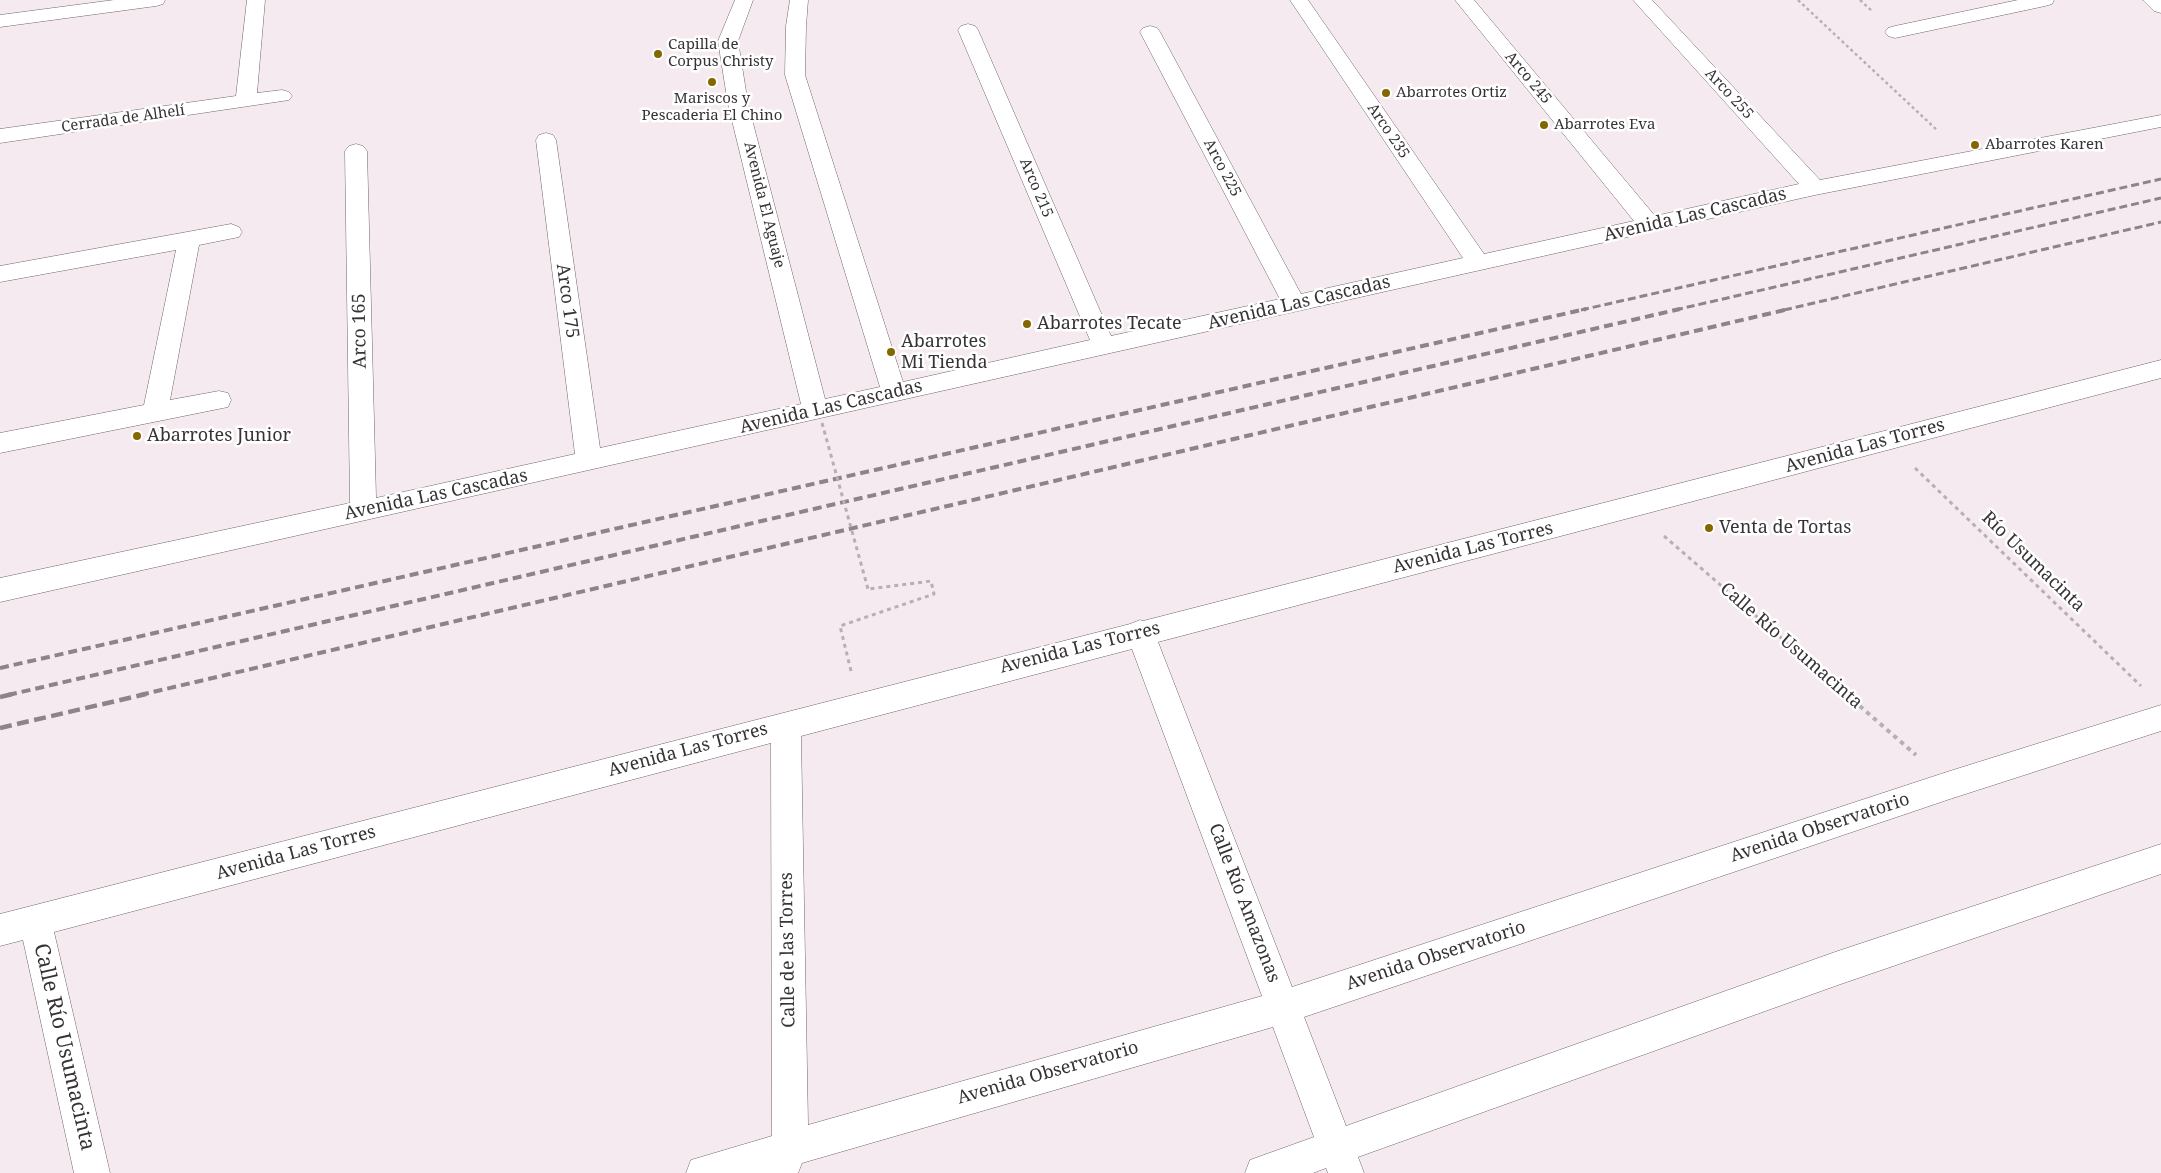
<!DOCTYPE html>
<meta charset="utf-8">
<style>
body{margin:0}
canvas{display:block;background:#f6eaf1}
</style>
<canvas width="2161" height="1173"></canvas>
<script>
const g = document.querySelector('canvas').getContext('2d');
g.lineJoin = 'round';
const poly = rows => new Path2D(rows.map(r => 'M' + r).join(''));
function stroke(path, color, width, dash) { g.strokeStyle = color; g.lineWidth = width; g.lineCap = dash ? 'butt' : 'round'; g.setLineDash(dash || []); g.stroke(path); }
function paint(path, color) { g.fillStyle = color; g.fill(path, 'evenodd'); }
function label(font, color, halo, rows, align = 'center') {
  g.font = font + ' "Noto Serif",serif'; g.lineWidth = 5; g.setLineDash([]); g.textBaseline = 'middle'; g.strokeStyle = halo; g.fillStyle = color; for (const [text, x, y, turn = 0] of rows) {
    g.save(); g.translate(x, y); g.rotate((+turn || 0) * Math.PI / 180); g.textAlign = isNaN(turn) ? turn : align; if (halo) g.strokeText(text, 0, 0); g.fillText(text, 0, 0); g.restore();
  }
}
const pathFar2 = poly([
 [1798,0,1938,131],
 [1860,0,1872,11]
]);
const pathFar1 = poly([
 [1915,468,2141,686],
 [1664,536,1847,695],
 [851,671,840,626,934,594,931,581,868,589]
]);
const path = poly([
 [1846,694,1916,755]
]);
const minor = poly([
 [114,0,165,0,163,4,156,6,0,27,0,15,114,0],
 [247,0,265,0,257,93,282,90,289,92,292,96,289,100,0,143,0,129,236,96,247,0],
 [735,0,753,0,738,41,748,104,825,399,880,387,785,75,786,26,790,0,808,0,806,26,805,75,903,382,1090,340,958,30,961,26,968,24,975,26,978,30,1111,336,1280,299,1140,32,1143,28,1150,26,1157,28,1160,32,1301,294,1463,258,1290,0,1308,0,1484,254,1634,221,1455,0,1474,0,1655,216,1799,184,1633,0,1652,0,1820,180,2161,115,2161,127,1815,195,0,602,0,578,350,503,345,151,349,146,356,144,363,146,367,151,376,498,575,454,536,140,539,135,546,133,553,135,556,140,600,448,801,404,728,104,718,41,735,0],
 [2018,0,2054,0,2052,4,2045,6,1895,38,1888,36,1885,32,1888,28,1895,26,2018,0],
 [2143,0,2161,0,2161,13,2154,11,2143,0],
 [231,224,239,227,242,232,239,237,199,245,170,400,219,391,228,393,231,400,228,407,0,453,0,433,144,405,176,250,0,282,0,266,231,224],
 [2161,360,2161,378,1158,642,1292,987,1950,771,2161,705,2161,731,1950,799,1304,1017,1346,1126,1838,951,2161,844,2161,874,1838,985,1358,1157,1364,1173,1328,1173,1326,1168,1313,1173,1245,1173,1250,1160,1314,1137,1273,1027,802,1163,798,1173,686,1173,691,1160,772,1136,771,743,54,932,110,1173,74,1173,23,940,0,946,0,914,1130,624,1140,620,1143,621,2161,360],
 [1132,649,1262,996,808,1125,801,736,1132,649]
]);
const railFar2 = poly([
 [1581,310,2161,179],
 [1675,310,2161,198],
 [1784,310,2161,222]
]);
const railFar1 = poly([
 [0,668,1586,309],
 [8,695,1680,309],
 [140,695,1789,309]
]);
const rail = poly([
 [0,697,13,694],
 [0,728,146,694]
]);
const pathBridge = poly([
 [822,423,868,589]
]);
const markers = [
 [658,54,5,"#836800"],
 [712,82,5,"#836800"],
 [1386,93,5,"#836800"],
 [1544,125,5,"#836800"],
 [1975,145,5,"#836800"],
 [1027,324,5,"#836800"],
 [891,352,5,"#836800"],
 [137,436,5,"#836800"],
 [1709,528,5,"#836800"]
];
const farPoinames = [
 ["Capilla de",668,45],
 ["Corpus Christy",668,62],
 ["Abarrotes Ortiz",1396,93],
 ["Mariscos y",712,99,"center"],
 ["Pescaderia El Chino",712,116,"center"],
 ["Abarrotes Eva",1554,125],
 ["Abarrotes Karen",1985,145]
];
const farStreetnames = [
 ["Arco 245",1528,78,50],
 ["Arco 255",1729,94,47],
 ["Cerrada de Alhelí",123,119,-8],
 ["Arco 235",1388,131,56],
 ["Arco 225",1222,168,62],
 ["Arco 215",1036,188,67],
 ["Avenida El Aguaje",764,205,76]
];
const streetNames = [
 ["Avenida Las Cascadas",1695,215,-13],
 ["Arco 175",567,301,82],
 ["Avenida Las Cascadas",1299,303,-13],
 ["Arco 165",360,331,-91],
 ["Avenida Las Cascadas",831,407,-13],
 ["Avenida Las Torres",1865,446,-15],
 ["Avenida Las Cascadas",436,495,-12],
 ["Avenida Las Torres",1473,548,-14],
 ["Río Usumacinta",2033,562,44],
 ["Calle Río Usumacinta",1791,646,41],
 ["Avenida Las Torres",1080,648,-14],
 ["Avenida Las Torres",688,750,-15],
 ["Avenida Observatorio",1820,828,-18],
 ["Avenida Las Torres",296,853,-15],
 ["Calle Río Amazonas",1244,903,69],
 ["Calle de las Torres",788,950,-91],
 ["Avenida Observatorio",1436,956,-18],
 ["Avenida Observatorio",1048,1073,-16]
];
const poiNames = [
 ["Abarrotes Tecate",1037,324],
 ["Abarrotes",901,342],
 ["Mi Tienda",901,363],
 ["Abarrotes Junior",147,436],
 ["Venta de Tortas",1719,528]
];
const nearStreetnames = [
 ["Calle Río Usumacinta",64,1047,77]
];
stroke(minor, '#6f656b', 1);
stroke(pathFar2, '#b8afb4', 2.5, [3, 3]);
stroke(pathFar1, '#b8afb4', 3, [4, 4]);
stroke(path, '#b8afb4', 4, [4.5, 4.5]);
paint(minor, '#fff');
stroke(railFar2, '#8b8488', 3, [8, 4]);
stroke(railFar1, '#8b8488', 4, [9, 5]);
stroke(rail, '#8b8488', 4.5, [12, 5.5]);
stroke(pathBridge, '#b8afb4', 3, [4, 4]);
for (const [x, y, r, color] of markers) { const dot = new Path2D(); dot.arc(x, y, r, 0, 2 * Math.PI); g.fillStyle = color; g.fill(dot); stroke(dot, '#fff', 2); }
label('15px', '#373335', '#fff', farPoinames, 'left');
label('15px', '#373335', '#fff', farStreetnames);
label('18px', '#373335', '#fff', streetNames);
label('18px', '#373335', '#fff', poiNames, 'left');
label('21px', '#373335', '#fff', nearStreetnames);
</script>
